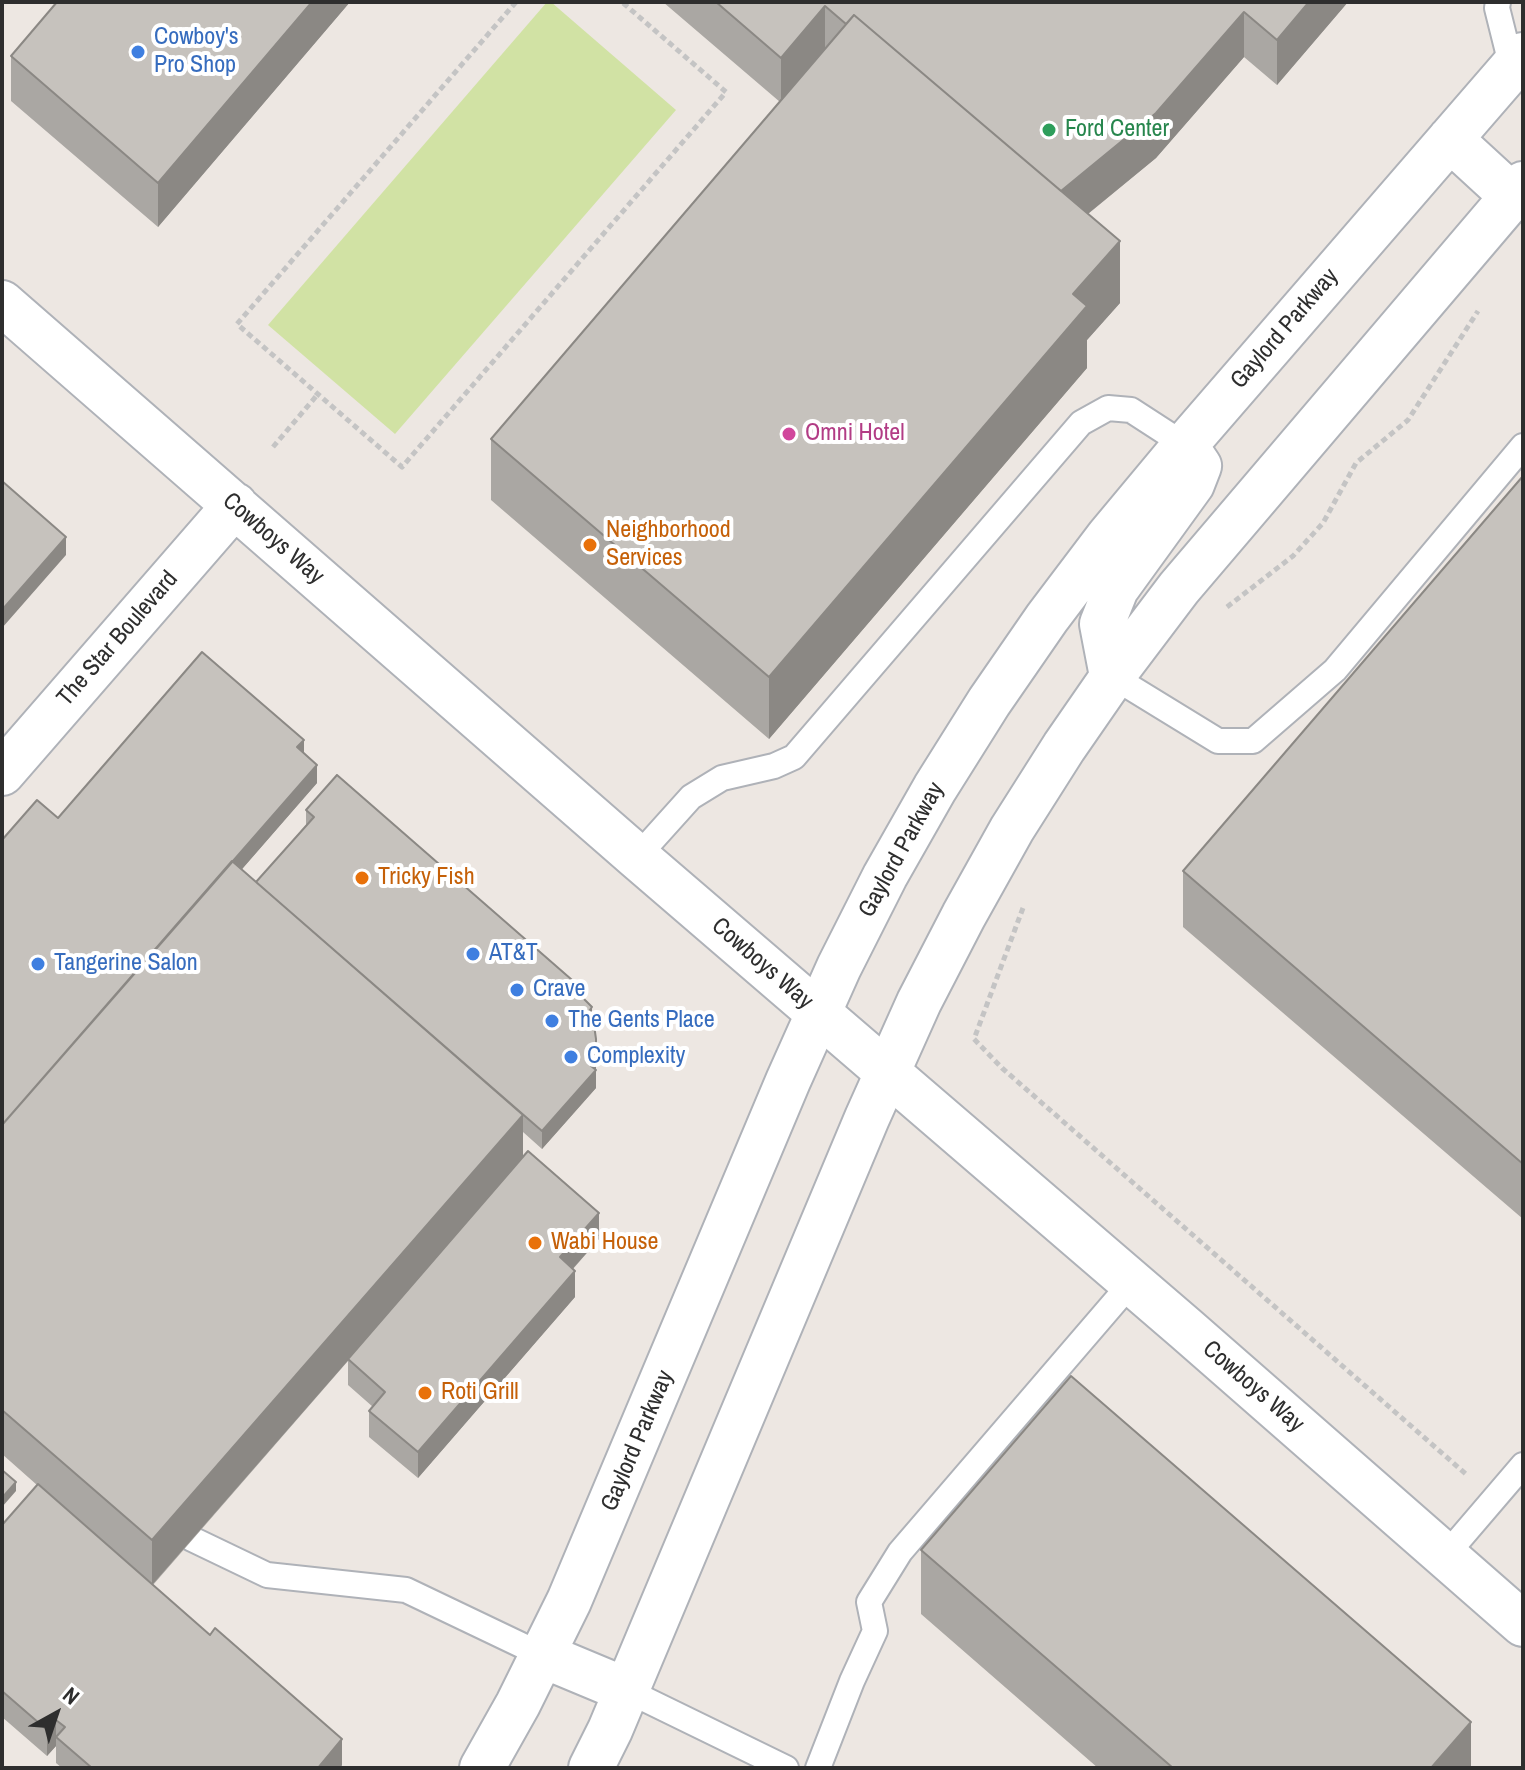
<!DOCTYPE html>
<style>
body{margin:0}
#map{position:relative;width:1525px;height:1770px;overflow:hidden;background:#ede7e2;font-family:"Archivo Narrow",sans-serif}
canvas{display:block}
.frame{position:absolute;inset:0;border:4px solid #2e2e2e;pointer-events:none}
.north{position:absolute;left:16px;top:1674px;width:80px;height:80px;-webkit-text-stroke:6px #fff;paint-order:stroke;rotate:40deg;font-size:22px;font-weight:700;line-height:32px;text-align:center;color:#2e2e2e}
.north::after{content:'';display:block;margin:auto;width:28px;height:36px;background:#2e2e2e;clip-path:polygon(50% 0,100% 100%,50% 72%,0 100%)}
</style>
<div id="map">
<canvas width="1525" height="1770"></canvas>
<div class="frame"></div>
<div class="north">N</div>
</div>
<script>
const g = document.querySelector('canvas').getContext('2d');
g.lineJoin = 'round';
function paint(path, color) { g.fillStyle = color; g.fill(path, 'evenodd'); }
const poly = rows => new Path2D(rows.map(r => 'M' + r).join(''));
function stroke(path, color, width, dash) { g.strokeStyle = color; g.lineWidth = width; g.lineCap = dash ? 'butt' : 'round'; g.setLineDash(dash || []); g.stroke(path); }
function label(font, color, halo, rows, align = 'center') {
  g.font = font + ' "Archivo Narrow",sans-serif'; g.lineWidth = 8; g.setLineDash([]); g.textBaseline = 'middle'; g.strokeStyle = halo; g.fillStyle = color; for (const [text, x, y, turn = 0] of rows) {
    g.save(); g.translate(x, y); g.rotate((+turn || 0) * Math.PI / 180); g.textAlign = isNaN(turn) ? turn : align; if (halo) g.strokeText(text, 0, 0); g.fillText(text, 0, 0); g.restore();
  }
}
const pitch = poly([
 [547,2,551,2,676,110,395,434,268,325]
]);
const path = poly([
 [516,2,237,324,402,467,726,92,622,2],
 [273,447,318,394],
 [1227,607,1293,556,1323,523,1356,463,1408,420,1478,311],
 [1023,908,974,1039,1002,1068,1467,1475]
]);
const service = poly([
 [1498,2,1497,8,1512,68],
 [1112,676,1218,741,1253,741,1335,670,1523,446],
 [637,857,691,797,722,778,774,766,794,757,1081,423,1108,408,1131,410,1185,445],
 [192,1539,267,1575,406,1590,542,1655],
 [1446,1555,1523,1465],
 [626,1690,786,1768],
 [818,1768,852,1681,875,1631,869,1602,900,1552,1132,1282]
]);
const minor = poly([
 [2,303,637,857,1186,1329,1523,1624],
 [2,773,235,505]
]);
const tertiary = poly([
 [1450,139,1512,196],
 [1112,676,1102,624,1116,589,1192,484,1199,466,1185,445],
 [542,1655,626,1690],
 [482,1768,518,1704,569,1601,788,1081,839,967,885,876,935,788,989,702,1047,618,1109,536,1174,458,1523,55],
 [591,1768,610,1730,867,1118,919,1002,964,915,1012,829,1064,747,1120,666,1179,588,1523,184]
]);
const wall = poly([
 [350,2,158,227,11,101,11,56],
 [663,2,1348,2,1277,85,1244,57,1156,158,1088,214,1120,303,1087,340,1087,368,769,739,491,500,491,439,780,102],
 [1523,476,1523,1219,1183,927,1183,871],
 [304,753,317,783,241,870,256,883,306,825,306,810,587,1002,596,1039,596,1088,542,1149,523,1132,523,1158,599,1239,573,1269,575,1297,418,1478,369,1437,369,1411,373,1407,348,1385,348,1361,153,1585,342,1765,340,1768,62,1768,56,1763,56,1746,47,1756,2,1717,2,1525,37,1485,2,1454,2,840],
 [921,1550,1471,1768,1098,1768,921,1614]
]);
const shadedWall = poly([
 [312,2,350,2,158,227,158,183],
 [1309,2,1348,2,1277,85,1277,40],
 [825,6,825,51,781,103,781,58],
 [1244,12,1244,57,1156,158,1051,244,1051,199],
 [1120,241,1120,303,1087,340,1087,368,769,739,769,677,1073,294],
 [66,537,66,555,2,628,2,610],
 [304,740,304,758,297,747],
 [317,765,317,783,2,1145,2,1127],
 [592,1007,592,1025,587,1014],
 [596,1039,596,1088,542,1149,542,1131,591,1066],
 [523,1115,523,1160,152,1585,152,1540],
 [599,1213,599,1239,560,1283,560,1257],
 [575,1271,575,1297,418,1478,418,1452],
 [16,1482,16,1491,2,1507,2,1498],
 [56,1720,56,1746,47,1756,47,1730],
 [1471,1722,1471,1768,1431,1768],
 [342,1739,342,1765,340,1768,318,1768]
]);
const building = poly([
 [57,2,312,2,158,183,11,56,57,2],
 [716,2,1309,2,1277,40,1244,12,1156,113,1061,191,854,15,846,24,825,6,781,58,716,2],
 [854,15,1120,241,1073,294,1087,306,769,677,491,439,854,15],
 [1523,476,1523,1164,1183,871,1523,476],
 [2,481,66,537,2,610,2,481],
 [202,652,304,740,297,747,317,765,2,1125,2,840,37,800,58,818,202,652],
 [337,775,587,993,583,998,592,1007,587,1014,594,1025,596,1039,596,1052,591,1066,596,1070,542,1131,256,882,314,817,306,810,337,775],
 [232,861,523,1115,152,1540,2,1410,2,1125,232,861],
 [528,1151,599,1213,560,1257,575,1271,418,1452,369,1411,385,1392,348,1359,528,1151],
 [1071,1376,1471,1722,1431,1768,1173,1768,921,1550,1071,1376],
 [2,1470,16,1482,2,1498,2,1470],
 [38,1484,210,1635,215,1628,342,1739,318,1768,92,1768,56,1737,65,1727,56,1720,47,1730,2,1691,2,1525,38,1484]
]);
const markers = [
 [138,52,8,"#3f7fe0"],
 [1049,130,8,"#2e9e5b"],
 [789,434,8,"#d1479c"],
 [590,545,8,"#e8710a"],
 [362,878,8,"#e8710a"],
 [473,954,8,"#3f7fe0"],
 [38,964,8,"#3f7fe0"],
 [517,990,8,"#3f7fe0"],
 [552,1021,8,"#3f7fe0"],
 [571,1057,8,"#3f7fe0"],
 [535,1243,8,"#e8710a"],
 [425,1393,8,"#e8710a"]
];
const shopNames = [
 ["Cowboy's",154,38],
 ["Pro Shop",154,66],
 ["AT&T",489,954],
 ["Tangerine Salon",54,964],
 ["Crave",533,990],
 ["The Gents Place",568,1021],
 ["Complexity",587,1057]
];
const leisureNames = [
 ["Ford Center",1065,130]
];
const streetNames = [
 ["Gaylord Parkway",1285,329,-49],
 ["Cowboys Way",273,539,41],
 ["The Star Boulevard",118,639,-49],
 ["Gaylord Parkway",902,850,-61],
 ["Cowboys Way",762,964,41],
 ["Cowboys Way",1253,1387,41],
 ["Gaylord Parkway",638,1441,-67]
];
const hotelNames = [
 ["Omni Hotel",805,434]
];
const foodNames = [
 ["Neighborhood",606,531],
 ["Services",606,559],
 ["Tricky Fish",378,878],
 ["Wabi House",551,1243],
 ["Roti Grill",441,1393]
];
paint(pitch, '#d1e2a4');
stroke(service, '#afb2b8', 28);
stroke(minor, '#afb2b8', 48);
stroke(tertiary, '#afb2b8', 48);
stroke(path, '#c4c4c4', 5, [6, 4]);
stroke(service, '#fff', 24);
stroke(minor, '#fff', 44);
stroke(tertiary, '#fff', 44);
paint(wall, '#aaa7a3');
paint(shadedWall, '#8b8884');
paint(building, '#c6c2bd');
stroke(building, '#8b8884', 2);
for (const [x, y, r, color] of markers) { const dot = new Path2D(); dot.arc(x, y, r, 0, 2 * Math.PI); g.fillStyle = color; g.fill(dot); stroke(dot, '#fff', 3); }
label('24px', '#366cbe', '#fff', shopNames, 'left');
label('24px', '#27864d', '#fff', leisureNames, 'left');
label('24px', '#2e2e2e', '#fff', streetNames);
label('24px', '#b23c85', '#fff', hotelNames, 'left');
label('24px', '#c56008', '#fff', foodNames, 'left');
</script>
